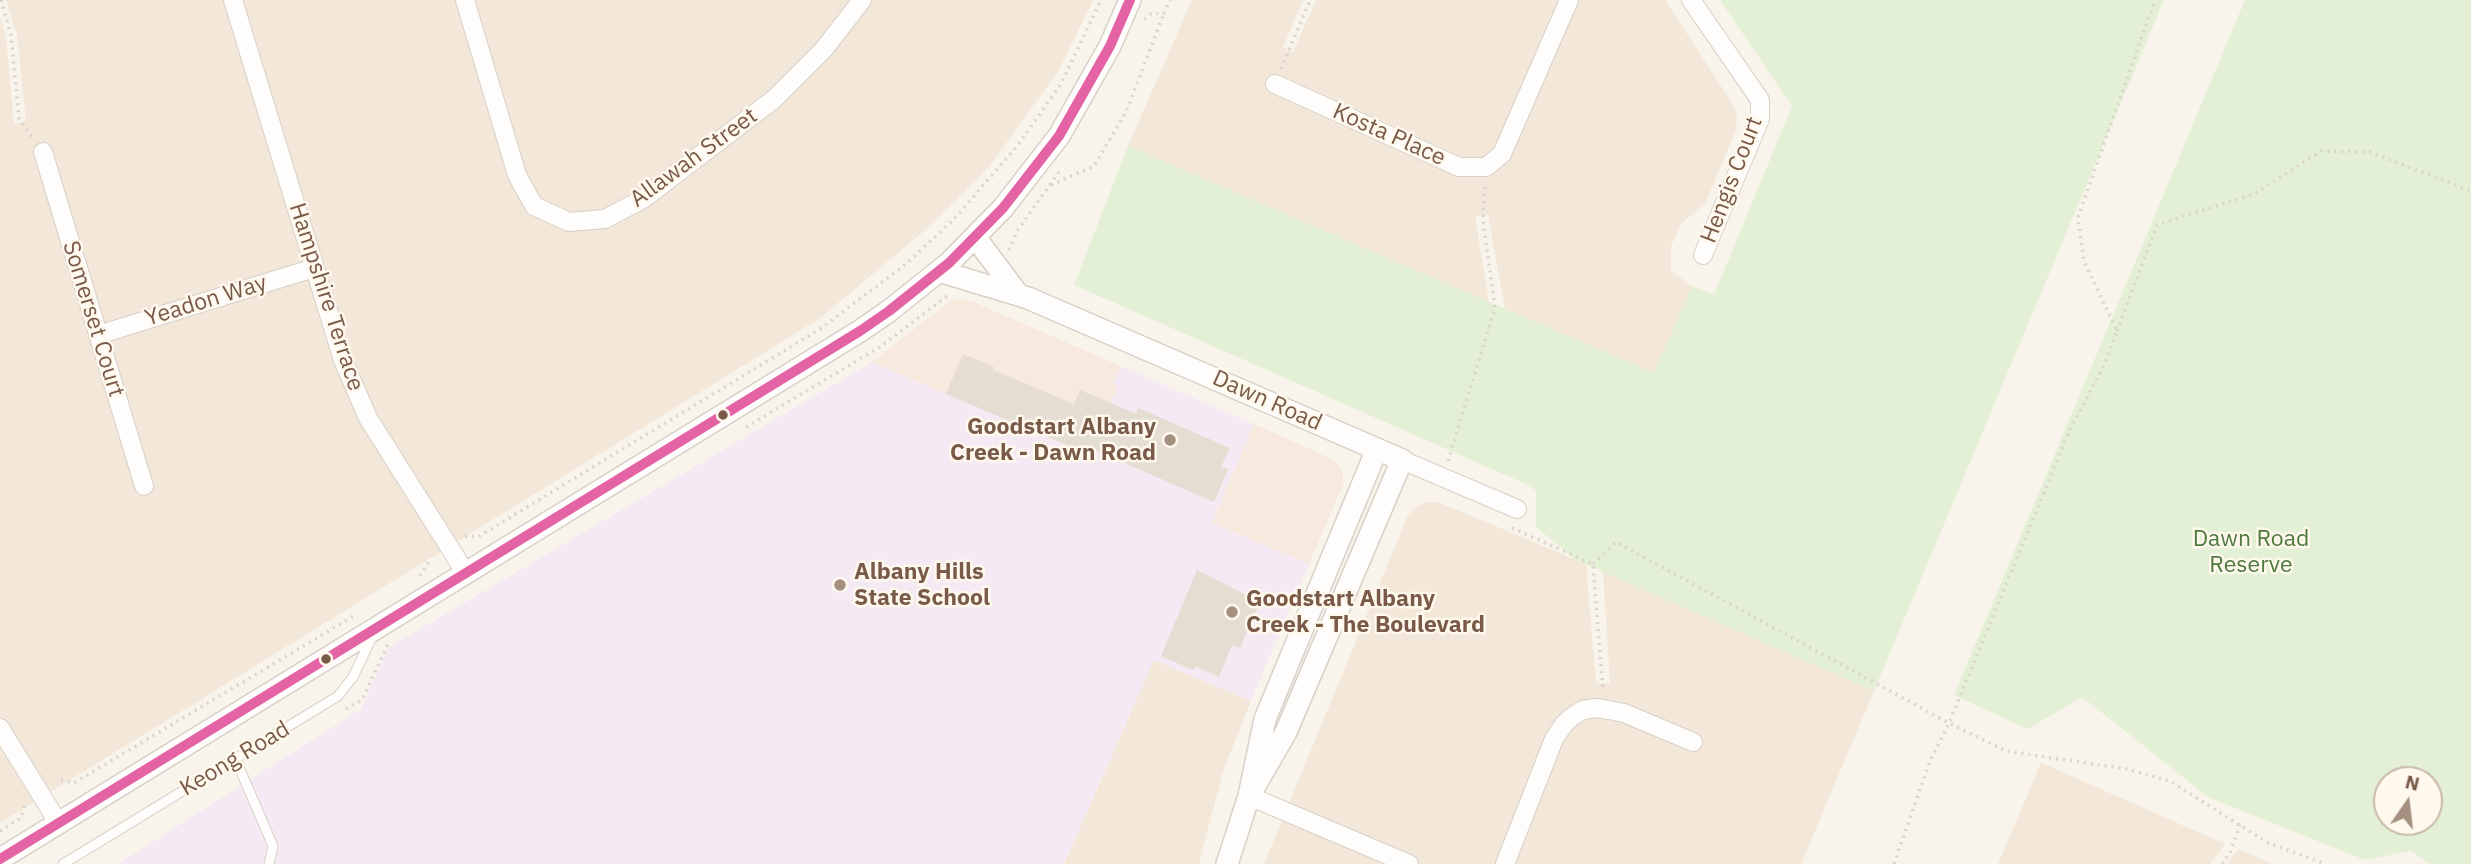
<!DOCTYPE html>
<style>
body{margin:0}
#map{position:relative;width:2471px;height:864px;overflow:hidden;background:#f8f4eb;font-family:"IBM Plex Sans",sans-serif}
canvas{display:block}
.north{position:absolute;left:2373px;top:766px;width:70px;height:70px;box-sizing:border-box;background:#fff8ed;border:2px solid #c9b9ab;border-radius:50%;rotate:14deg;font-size:19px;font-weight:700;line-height:28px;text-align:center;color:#795a49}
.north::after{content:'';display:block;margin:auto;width:24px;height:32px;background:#a59082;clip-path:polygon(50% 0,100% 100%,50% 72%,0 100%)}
</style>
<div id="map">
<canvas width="2471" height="864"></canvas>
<div class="north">N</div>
</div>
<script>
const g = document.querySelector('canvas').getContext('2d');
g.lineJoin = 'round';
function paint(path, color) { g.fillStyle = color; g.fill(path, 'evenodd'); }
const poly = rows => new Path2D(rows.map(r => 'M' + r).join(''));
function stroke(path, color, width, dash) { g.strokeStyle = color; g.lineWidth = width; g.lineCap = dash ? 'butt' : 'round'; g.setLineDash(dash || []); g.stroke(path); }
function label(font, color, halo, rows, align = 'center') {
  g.font = font + ' "IBM Plex Sans",sans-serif'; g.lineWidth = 5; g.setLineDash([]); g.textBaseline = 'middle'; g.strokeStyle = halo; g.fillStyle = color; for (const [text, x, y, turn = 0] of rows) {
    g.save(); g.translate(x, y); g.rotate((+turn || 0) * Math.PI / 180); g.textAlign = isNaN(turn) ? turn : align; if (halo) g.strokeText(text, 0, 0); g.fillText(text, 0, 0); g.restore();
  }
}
const residential = poly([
 [6,0,1093,0,1059,70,989,167,923,232,819,319,0,823,0,17,6,37,14,124,26,121,17,35],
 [1192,0,1303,0,1283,47,1293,52,1316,0,1665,0,1734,106,1737,116,1736,130,1706,202,1681,224,1671,246,1671,271,1692,286,1654,373,1505,309,1488,215,1475,216,1489,302,1128,146],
 [1427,502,1438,502,1586,564,1596,684,1610,683,1603,572,1874,691,1801,864,1264,864,1408,515,1416,507],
 [1154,660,1251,701,1223,771,1199,864,1064,864],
 [2041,763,2042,763,2225,844,2210,864,1998,864],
 [2238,849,2273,864,2227,864]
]);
const commercial = poly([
 [961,299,971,301,1121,366,1114,384,1119,386,1111,403,1106,427,946,394,872,362,950,301],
 [1254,424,1334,460,1343,470,1343,484,1309,564,1212,523]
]);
const education = poly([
 [872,362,946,394,1100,425,1118,387,1113,384,1121,366,1254,424,1212,523,1309,564,1251,701,1154,660,1064,864,118,864,361,709,388,648]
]);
const green = poly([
 [1720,0,2164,0,1874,691,1576,560,1536,527,1536,491,1528,485,1074,285,1128,146,1654,373,1692,286,1714,295,1792,106],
 [2245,0,2471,0,2471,864,2430,864,2411,851,2365,860,2208,797,2082,697,2028,729,1954,695],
 [2429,780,2429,822,2387,822,2387,780]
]);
const building = poly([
 [963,354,994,367,993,370,1074,404,1080,390,1136,414,1138,408,1230,448,1221,467,1228,469,1214,502,1090,448,1088,454,946,394],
 [1197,570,1260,602,1240,648,1232,645,1219,677,1195,666,1193,670,1161,656]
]);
const path = poly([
 [1,0,11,35,19,118,33,139],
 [1144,19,1151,14,1164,13,1170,0],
 [1281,69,1310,0],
 [1051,185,1094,166,1126,112,1164,13],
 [1009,250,1018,230,1061,169],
 [2117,331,2157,225,2254,194,2321,151,2370,152,2471,191],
 [746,427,880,347,947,296],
 [1448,461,1495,308,1483,220,1485,183],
 [1512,528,1593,564,1603,691],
 [465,536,478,537,820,329,906,264,956,217,1018,145,1061,84,1101,0],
 [1593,564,1616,542,1949,723,2006,751,2127,769,2170,781,2268,843,2326,864],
 [420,576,430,560],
 [346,709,362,700,388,644],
 [61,780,74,783,357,614],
 [0,831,21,818,25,804],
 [1894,864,1930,761,1949,723,2068,434,2104,365,2117,331,2084,261,2078,217,2155,0],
 [2222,864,2230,853,2240,825]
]);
const service = poly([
 [236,760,273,846,269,864],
 [63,864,338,696,353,677,372,637]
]);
const minor = poly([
 [233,0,343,360,368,418,465,572],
 [465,0,517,175,534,206,569,222,605,219,643,199,774,99,824,49,862,0],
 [1691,0,1760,100,1760,119,1703,255],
 [1275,84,1459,167,1486,167,1502,154,1569,0],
 [43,152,144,486],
 [98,335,314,268],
 [1402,460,1517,509],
 [0,728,59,824],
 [1249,796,1409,864],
 [1505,864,1554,739,1564,724,1573,716,1583,710,1596,708,1609,710,1624,713,1693,742]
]);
const tertiary = poly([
 [975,237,1017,293],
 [939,271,1028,298,1402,460,1286,732,1249,796],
 [0,859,860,331,889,311,949,263,1003,208,1059,136,1110,46,1130,0],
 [1227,864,1249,796,1265,719,1377,449]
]);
const bus1 = poly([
 [0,859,860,331,889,311,949,263,1003,208,1059,136,1110,46,1130,0]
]);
const markers = [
 [723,415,6,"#795a49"],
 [1170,440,7,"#a59082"],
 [840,585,7,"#a59082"],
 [1232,612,7,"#a59082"],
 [326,659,6,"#795a49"]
];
const streetNames = [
 ["Kosta Place",1389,135,24],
 ["Allawah Street",694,158,-36],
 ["Hengis Court",1732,180,-69],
 ["Hampshire Terrace",326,297,72],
 ["Yeadon Way",206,301,-17],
 ["Somerset Court",93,319,73],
 ["Dawn Road",1267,401,24],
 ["Keong Road",235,759,-31]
];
const poiNames = [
 ["Goodstart Albany",1156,427,"right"],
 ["Creek - Dawn Road",1156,453,"right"],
 ["Albany Hills",854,572],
 ["State School",854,598],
 ["Goodstart Albany",1246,599],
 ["Creek - The Boulevard",1246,625]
];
const parkNames = [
 ["Dawn Road",2251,539],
 ["Reserve",2251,565]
];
paint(residential, '#f2e7d8');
paint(commercial, '#f8e9de');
paint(education, '#f5eaf3');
paint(green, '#e4f0d5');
paint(building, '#e5dcd2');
stroke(service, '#d7d0c8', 11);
stroke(minor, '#d7d0c8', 20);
stroke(tertiary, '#d7d0c8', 24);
stroke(path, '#dad3cd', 3.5, [2, 5]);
stroke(service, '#fefdfc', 9);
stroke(minor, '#fefdfc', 18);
stroke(tertiary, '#fefdfc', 21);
stroke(bus1, '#e463a4', 10);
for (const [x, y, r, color] of markers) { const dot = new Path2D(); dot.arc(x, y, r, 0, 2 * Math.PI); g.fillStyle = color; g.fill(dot); stroke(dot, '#fff8ed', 2.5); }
label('23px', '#795a49', '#fff8ed', streetNames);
label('bold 23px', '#795a49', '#fff8ed', poiNames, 'left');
label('23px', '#4e793d', '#fff8ed', parkNames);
</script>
